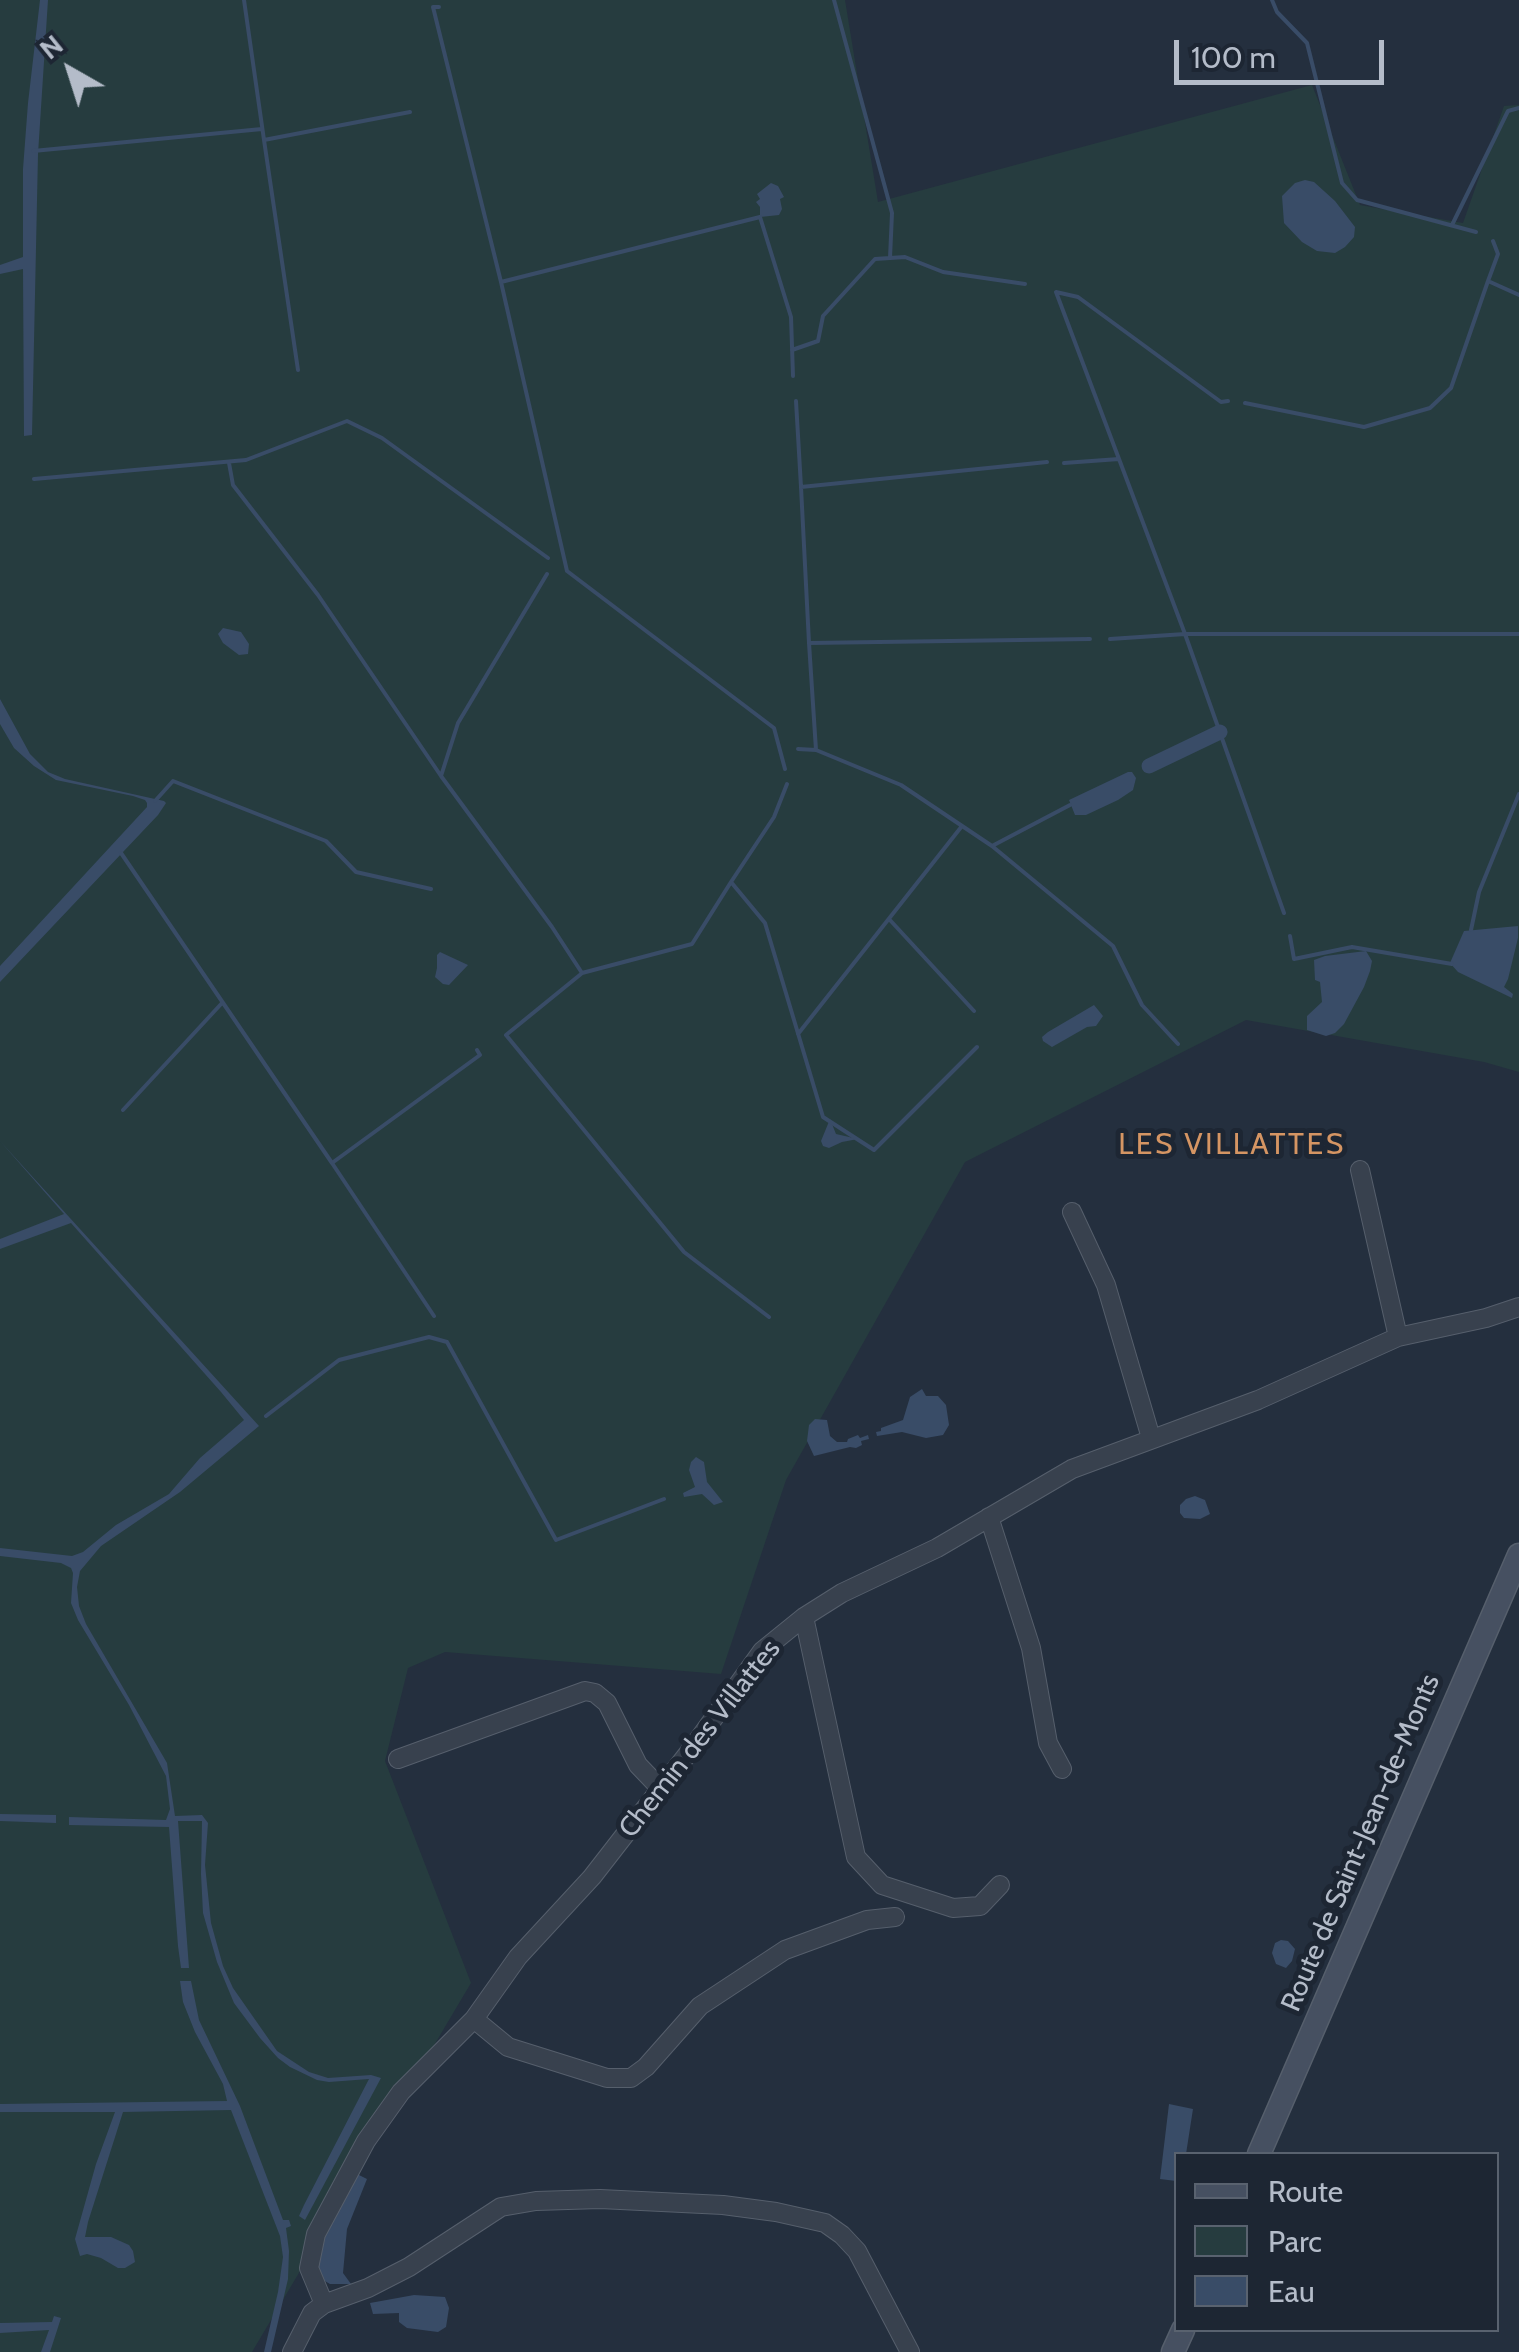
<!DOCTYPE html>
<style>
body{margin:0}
#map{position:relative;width:1519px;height:2352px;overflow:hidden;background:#242f3e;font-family:Cabin,sans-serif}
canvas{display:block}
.legend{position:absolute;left:1174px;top:2152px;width:325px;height:180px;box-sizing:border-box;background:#1d2633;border:2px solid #59626f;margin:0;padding:12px 18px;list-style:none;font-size:30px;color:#b4bcc9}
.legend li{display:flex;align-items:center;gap:20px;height:50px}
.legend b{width:50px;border:2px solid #59626f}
.north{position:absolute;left:20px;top:20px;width:100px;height:100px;-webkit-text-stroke:8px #1d2633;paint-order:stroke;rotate:321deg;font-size:28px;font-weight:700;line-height:40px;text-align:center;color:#b4bcc9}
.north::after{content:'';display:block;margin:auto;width:35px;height:45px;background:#b4bcc9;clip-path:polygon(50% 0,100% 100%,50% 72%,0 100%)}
.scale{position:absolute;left:1174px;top:40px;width:210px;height:45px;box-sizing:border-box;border:5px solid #b4bcc9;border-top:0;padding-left:12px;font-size:30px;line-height:35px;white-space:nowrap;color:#b4bcc9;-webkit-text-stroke:8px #1d2633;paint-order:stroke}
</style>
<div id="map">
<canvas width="1519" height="2352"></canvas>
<ul class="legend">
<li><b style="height:12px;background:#465061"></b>Route</li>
<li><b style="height:28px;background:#263c3f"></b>Parc</li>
<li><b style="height:28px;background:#394c67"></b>Eau</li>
</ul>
<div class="north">N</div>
<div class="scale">100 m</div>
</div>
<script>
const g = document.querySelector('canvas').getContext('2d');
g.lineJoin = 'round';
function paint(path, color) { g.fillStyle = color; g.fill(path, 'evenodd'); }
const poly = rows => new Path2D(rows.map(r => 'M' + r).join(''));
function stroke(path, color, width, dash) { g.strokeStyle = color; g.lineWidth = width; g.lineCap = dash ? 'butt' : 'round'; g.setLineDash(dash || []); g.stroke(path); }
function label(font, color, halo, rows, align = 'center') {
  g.font = font + ' Cabin,sans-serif'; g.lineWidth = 10; g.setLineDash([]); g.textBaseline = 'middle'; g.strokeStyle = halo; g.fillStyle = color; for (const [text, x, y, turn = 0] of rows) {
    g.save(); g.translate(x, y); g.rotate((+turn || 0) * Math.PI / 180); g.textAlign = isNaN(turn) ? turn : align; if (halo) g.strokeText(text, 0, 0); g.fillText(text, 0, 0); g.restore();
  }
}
const green = poly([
 [0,0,845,0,878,202,1312,85,1360,205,1463,223,1504,106,1519,105,1519,1072,1484,1062,1246,1020,965,1162,786,1480,721,1674,445,1652,408,1668,385,1761,471,1983,252,2352,0,2352]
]);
const water = poly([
 [40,0,48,0,38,154,32,435,24,436,23,269,0,274,0,265,23,257,23,169,28,103],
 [1305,180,1314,182,1335,201,1355,227,1354,237,1345,247,1335,253,1317,251,1302,242,1284,223,1282,196,1295,183],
 [771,183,778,186,784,197,780,199,782,209,779,215,760,217,760,207,756,202,760,199,757,194],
 [223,628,241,632,249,644,248,654,239,655,223,643,218,634],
 [0,699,30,754,48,772,65,779,164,801,166,803,158,815,0,982,0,966,147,807,147,803,145,800,133,796,56,780,34,766,14,748,0,724],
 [1128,772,1132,772,1136,778,1133,790,1118,800,1086,815,1075,815,1069,800],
 [1518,926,1518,938,1508,979,1504,987,1513,994,1512,998,1458,972,1450,963,1464,931],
 [1366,951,1372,961,1370,971,1364,987,1344,1024,1335,1033,1326,1036,1307,1030,1307,1016,1322,1002,1320,982,1315,980,1314,960,1325,956],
 [440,952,468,965,449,985,443,984,435,977,437,968,437,955],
 [1094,1005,1103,1016,1096,1026,1087,1027,1052,1047,1043,1041,1042,1037,1048,1032],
 [830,1119,836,1134,858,1139,842,1142,829,1148,823,1146,821,1141],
 [0,1141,259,1426,180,1492,101,1546,80,1571,77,1587,79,1606,86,1624,167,1763,175,1816,202,1815,208,1823,205,1865,211,1923,223,1966,233,1988,277,2051,309,2072,328,2078,371,2075,381,2078,305,2220,299,2216,304,2205,369,2079,329,2082,317,2080,290,2067,278,2058,260,2038,234,2003,217,1962,203,1913,201,1874,202,1821,178,1821,189,1968,181,1968,178,1946,169,1827,69,1825,69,1817,166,1820,170,1809,166,1776,129,1705,78,1620,71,1603,73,1573,71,1568,61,1563,0,1556,0,1548,72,1556,83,1552,116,1525,169,1494,200,1458,244,1420,221,1392,71,1223,0,1249,0,1239,64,1214],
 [922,1389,926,1396,938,1396,946,1405,949,1425,943,1435,926,1438,902,1432,877,1436,876,1432,881,1431,881,1428,903,1420,910,1397],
 [815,1419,827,1420,830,1436,837,1442,847,1442,848,1439,858,1435,860,1438,868,1435,869,1439,861,1441,862,1445,856,1448,850,1447,814,1456,807,1441,809,1425],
 [696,1457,704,1462,707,1482,723,1502,714,1505,702,1494,684,1497,683,1493,695,1487,689,1470,691,1462],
 [1195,1496,1205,1500,1210,1514,1200,1519,1184,1518,1180,1513,1180,1505,1186,1499],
 [0,1814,56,1815,56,1823,0,1821],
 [1281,1940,1288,1941,1295,1949,1292,1961,1286,1968,1276,1964,1272,1953,1275,1943],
 [180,1981,191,1981,199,2020,240,2106,283,2220,289,2220,291,2226,286,2228,289,2251,288,2279,271,2352,264,2352,278,2292,283,2257,280,2236,231,2110,123,2112,88,2222,85,2237,111,2237,129,2245,133,2251,135,2262,125,2268,118,2268,101,2258,87,2254,80,2256,75,2239,96,2164,115,2112,0,2112,0,2104,227,2101,223,2084,195,2032,183,2002],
 [1169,2104,1193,2109,1186,2154,1176,2154,1176,2181,1160,2179],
 [355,2173,367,2179,347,2229,343,2273,351,2284,330,2284,323,2280,318,2269,324,2236],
 [414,2295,445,2297,449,2308,446,2327,438,2332,407,2328,399,2322,399,2313,373,2314,370,2303],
 [54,2316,61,2318,50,2352,41,2352,49,2330,0,2333,0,2323,52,2322]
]);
const stream = poly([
 [244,0,264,140],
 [834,0,892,213,890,258],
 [1272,0,1277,12,1307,43,1342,183,1357,200,1476,232],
 [439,7,433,7,501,282],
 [33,151,262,129],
 [1452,225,1508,111,1519,108],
 [1493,241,1498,254,1488,281,1519,295],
 [792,350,818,341,823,316,875,259,905,257,943,272,1025,284],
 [298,370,264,140,410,112],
 [796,401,801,487],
 [1245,403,1364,427,1430,408,1451,388,1488,281],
 [1047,462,801,487,809,643,1090,639],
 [229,463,233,485,318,595,441,776],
 [1064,463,1119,459],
 [34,479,246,460,347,421,382,438,548,558],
 [547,574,458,723,441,776,552,927,582,973,692,944,731,882],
 [1110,639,1185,634,1056,292,1078,297,1221,402,1228,401],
 [798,749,816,750,809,643],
 [816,750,901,785,992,846,1070,805],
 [785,769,774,728,567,571,501,282,760,217,791,317,793,376],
 [787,784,774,817,731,882,765,923,823,1117,874,1150,977,1047],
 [155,801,173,781,326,841,356,872,431,889],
 [992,846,1113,946,1142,1005,1178,1044],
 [121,853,332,1163,480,1055,477,1050],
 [1284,913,1185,634,1519,634],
 [889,919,974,1011],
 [1471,930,1479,892,1519,794],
 [1290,936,1294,959,1352,947,1452,964],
 [581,974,506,1035,684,1252,769,1317],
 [798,1034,962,826],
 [123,1110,222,1003],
 [332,1163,434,1316],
 [266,1416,339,1360,429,1337,447,1342,556,1540,664,1499]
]);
const canal = poly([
 [1149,766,1220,732]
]);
const street = poly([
 [1360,1170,1398,1337],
 [1072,1212,1106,1285,1151,1438],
 [989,1517,1031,1648,1048,1743,1062,1769],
 [804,1617,856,1857,882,1885,953,1908,980,1906,1000,1885],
 [398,1759,585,1691,595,1693,607,1703,638,1765,660,1788],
 [474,2019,508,2047,607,2078,631,2078,646,2067,700,2006,785,1950,867,1920,895,1917],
 [324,2304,309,2268,316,2234,366,2141,401,2092,474,2019,518,1957,592,1877,693,1747,762,1651,804,1617,842,1593,937,1548,1072,1469,1258,1400,1398,1337,1486,1318,1519,1307],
 [292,2352,312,2313,324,2304,368,2288,409,2267,501,2207,536,2201,600,2199,723,2205,776,2212,825,2223,842,2235,857,2251,910,2352]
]);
const secondary = poly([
 [1259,2154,1519,1555],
 [1173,2352,1183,2330]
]);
const streetNames = [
 ["Chemin des Villattes",700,1739,-52],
 ["Route de Saint-Jean-de-Monts",1361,1843,-67]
];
const neighbourhoodNames = [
 ["LES VILLATTES",1232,1145]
];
paint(green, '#263c3f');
paint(water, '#394c67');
stroke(stream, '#394c67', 4);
stroke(canal, '#394c67', 15);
stroke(street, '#565f6c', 20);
stroke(secondary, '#565f6c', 25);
stroke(street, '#38414e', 18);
stroke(secondary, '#465061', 22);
label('28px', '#b4bcc9', '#1d2633', streetNames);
g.letterSpacing = '2.5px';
label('30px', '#d59563', '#1d2633', neighbourhoodNames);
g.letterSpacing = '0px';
</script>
